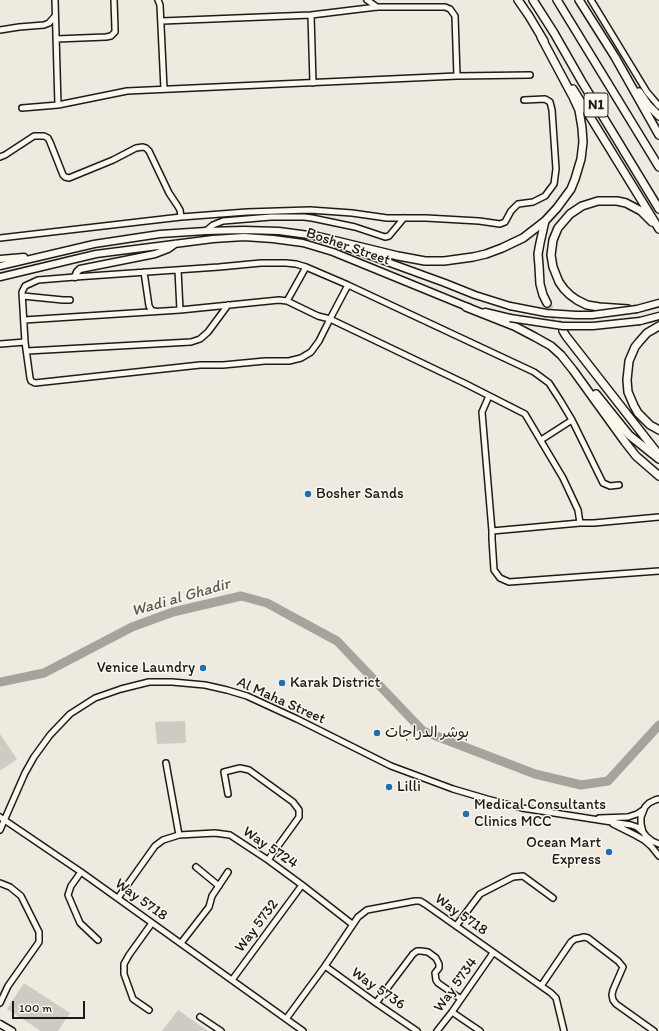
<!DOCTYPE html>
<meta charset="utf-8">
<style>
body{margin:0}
#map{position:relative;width:659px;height:1031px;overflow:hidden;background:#eeeadf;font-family:Itim,sans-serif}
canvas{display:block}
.scale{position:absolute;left:12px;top:1001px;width:73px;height:18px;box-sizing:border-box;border:2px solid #1c1c1c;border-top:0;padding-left:5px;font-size:12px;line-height:14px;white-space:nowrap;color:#1c1c1c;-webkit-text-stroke:3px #fbf7ec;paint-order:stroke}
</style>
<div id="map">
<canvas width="659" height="1031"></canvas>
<div class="scale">100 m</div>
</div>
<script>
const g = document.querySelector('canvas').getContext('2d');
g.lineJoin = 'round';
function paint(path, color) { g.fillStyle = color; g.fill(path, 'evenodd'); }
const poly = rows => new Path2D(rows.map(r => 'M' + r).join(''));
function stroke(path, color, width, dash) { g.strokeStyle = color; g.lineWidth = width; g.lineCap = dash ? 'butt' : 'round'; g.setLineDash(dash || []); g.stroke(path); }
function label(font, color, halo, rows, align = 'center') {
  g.font = font + ' Itim,"Playpen Sans Arabic",sans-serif'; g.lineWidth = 3; g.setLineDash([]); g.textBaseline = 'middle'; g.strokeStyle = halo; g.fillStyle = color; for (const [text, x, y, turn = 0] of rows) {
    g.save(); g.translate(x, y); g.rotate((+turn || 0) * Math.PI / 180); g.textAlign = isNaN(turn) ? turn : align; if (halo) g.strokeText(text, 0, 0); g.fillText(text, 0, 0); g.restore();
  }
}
const green = poly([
 [185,721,186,743,157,744,155,722],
 [0,734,17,759,0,771],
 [24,983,70,1013,58,1031,41,1031,7,1009],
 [178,1010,208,1031,162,1031]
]);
const river = poly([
 [0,682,44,673,132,627,173,612,241,596,267,603,337,641,423,731,535,774,581,785,608,781,659,725]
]);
const highwayTunnel = poly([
 [547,303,563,331]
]);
const minor = poly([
 [55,0,58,105],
 [158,0,160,5,164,89],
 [367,0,377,7],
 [591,0,647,92,659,106],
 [311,15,377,7,445,7,450,9,455,16,457,76],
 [162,21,311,15,313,83],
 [0,30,19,27,44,25,49,23,55,16],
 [56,39,106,37,111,36,115,32,115,29,114,0],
 [22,108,58,105,127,91,457,76,530,75],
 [0,157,5,155,34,136,44,136,48,138,50,142,63,175,65,177,69,178,113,160,136,148,143,147,146,148,149,151,169,193,177,205,180,210,181,217],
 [206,231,213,225,223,221,271,217,304,217,312,218,355,227,385,237,389,236,404,218],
 [0,238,181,217,247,212,310,210,352,213,387,218,426,218,479,221,500,224,505,222,511,211,518,204,533,202,545,196,554,184,556,169,552,110,550,102,545,99,524,100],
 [178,270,180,310],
 [144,272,149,306,152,311,155,311],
 [348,285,330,319,464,383,525,414,563,478,578,510,580,523,594,523,659,517],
 [23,296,63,300,70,300],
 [287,301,306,267],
 [24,320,180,310,279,300,287,301,318,316,330,319,319,341,311,352,301,358,289,361,265,361,223,365,200,365,35,383,31,381,30,378,25,342],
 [0,344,25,342,22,292,25,286,38,280,75,277,219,267,261,263,286,263,296,264,306,267,348,285,534,372,549,383,560,400,572,420,603,483,610,486,619,485],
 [27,351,191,342,200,339,208,332,228,305],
 [489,396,482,412,492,531],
 [541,440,572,420],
 [580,523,492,531,492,539,494,570,500,578,509,582,659,571],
 [166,763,179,835],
 [228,794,224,772,240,768,249,770,293,802,299,810,299,817,268,860],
 [659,799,655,800,649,803,645,807,641,817,641,824,643,832,646,836,652,841,659,844],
 [0,817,81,872,303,1031],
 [599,818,628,817,637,814,643,810],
 [613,824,635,835,644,840,651,846,659,856],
 [0,830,25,773,34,757,50,735,70,714,95,698,121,689,149,682,172,682,205,685,227,690,247,696,297,719,391,766,453,789,487,799,522,808,631,825,637,827,643,832],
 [196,867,219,886],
 [81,872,71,886,68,895,80,923,98,940],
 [0,883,10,887,21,896,39,932,39,942,8,986,0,1003],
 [118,898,155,846,163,840,179,835,215,833,230,835,268,860,302,885,352,924],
 [456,926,480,894,513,877,523,876,553,898],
 [181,943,209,907,212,896,228,872],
 [325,966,376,1003,417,1031],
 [232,980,302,885],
 [541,986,571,942,575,939,580,938,584,937,588,938,618,961,623,967,613,990,612,995,613,1000,616,1004,654,1031],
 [376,1003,413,954,417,951,421,951,428,952,436,958,439,964,439,968,435,973,436,980,438,983,461,999],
 [149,1010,133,999,124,974,124,964,129,955,152,923],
 [452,1012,480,1031],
 [200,1017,221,1031],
 [286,1019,325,966,358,917,367,910,415,901,420,901,425,904,551,993,556,998,557,1002,564,1031],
 [437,1031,452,1012,493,953]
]);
const major = poly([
 [338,244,445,283,475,295,510,306],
 [0,259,24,257],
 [0,266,94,244,160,234,206,231,244,230,279,231,316,236,320,238],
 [0,277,96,254,213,239,244,237,273,239,303,243,333,252,470,308],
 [75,277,77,272,80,269,155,254,168,249,175,244],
 [637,309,659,303],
 [485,312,510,318],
 [640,321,659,316],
 [0,1024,12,1031]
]);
const highway = poly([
 [518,0,529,16,544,41],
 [533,0,554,33,582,82,659,209],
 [557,0,659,167],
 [579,0,615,57,659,135],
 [573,89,659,229],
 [639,92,648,105,659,116],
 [545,221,540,243,538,254,539,266,540,284,543,295,547,303],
 [316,236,398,256,425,261,444,261,473,257,486,254,502,248,523,238,545,221,557,208,571,189,575,179,581,159,583,142,582,128,579,110,573,97,541,37],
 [466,307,514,326,535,337,551,346,561,355,573,370,625,442,636,456,659,476],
 [628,309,599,307,587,305,577,300,570,295,564,289,559,282,553,267,551,255,553,240,558,228,570,214,582,206,598,201,617,201,626,203,641,211,652,222],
 [659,326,647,333,639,342,635,347,629,361,627,380,628,392,634,406,638,413,650,425,659,430],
 [563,331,566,336,659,455],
 [596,394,629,435,659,459]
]);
const majorBridge = poly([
 [510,306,546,313,576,315,592,315,637,309],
 [510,318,563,326,593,326,640,321]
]);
const markers = [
 [308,494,4,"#1f6fb2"],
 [203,668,4,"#1f6fb2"],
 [282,683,4,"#1f6fb2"],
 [377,733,4,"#1f6fb2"],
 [389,787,4,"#1f6fb2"],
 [466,814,4,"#1f6fb2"],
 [609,852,4,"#1f6fb2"]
];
const shields = [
 [596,105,24]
];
const shieldNames = [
 ["N1",596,105]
];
const streetNames = [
 ["Bosher Street",348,247,19],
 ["Al Maha Street",281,701,24],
 ["Way 5724",270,848,34],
 ["Way 5718",141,900,36],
 ["Way 5718",461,915,35],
 ["Way 5732",257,926,-53],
 ["Way 5734",456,985,-54],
 ["Way 5736",378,989,35]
];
const poiNames = [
 ["Bosher Sands",316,494],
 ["Venice Laundry",195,668,"right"],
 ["Karak District",290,683],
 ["بوشر الدراجات",385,733],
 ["Lilli",397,787],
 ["Medical Consultants",474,805],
 ["Clinics MCC",474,822],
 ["Ocean Mart",601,843,"right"],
 ["Express",601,860,"right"]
];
const waterNames = [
 ["Wadi al Ghadir",181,598,-16]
];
paint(green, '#ceccc2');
stroke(river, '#a6a39d', 9);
stroke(highwayTunnel, '#c4c1b8', 7, [7, 3.5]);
stroke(minor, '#1c1c1c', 8);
stroke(major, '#1c1c1c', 9);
stroke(highway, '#1c1c1c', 10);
stroke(minor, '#fbf7ec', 5);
stroke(major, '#fbf7ec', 6);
stroke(highway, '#fbf7ec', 7);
stroke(majorBridge, '#1c1c1c', 9, []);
stroke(majorBridge, '#fbf7ec', 6);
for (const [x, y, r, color] of markers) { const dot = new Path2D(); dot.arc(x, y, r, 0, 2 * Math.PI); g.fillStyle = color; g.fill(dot); stroke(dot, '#fbf7ec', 1.5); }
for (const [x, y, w] of shields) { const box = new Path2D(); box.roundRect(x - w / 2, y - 12, w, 24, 3); g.fillStyle = '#fbf7ec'; g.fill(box); stroke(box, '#1c1c1c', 1); }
label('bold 14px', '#1c1c1c', null, shieldNames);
label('15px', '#1c1c1c', '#fbf7ec', streetNames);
label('15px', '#1c1c1c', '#fbf7ec', poiNames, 'left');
label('italic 16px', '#5a5956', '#fbf7ec', waterNames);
</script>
